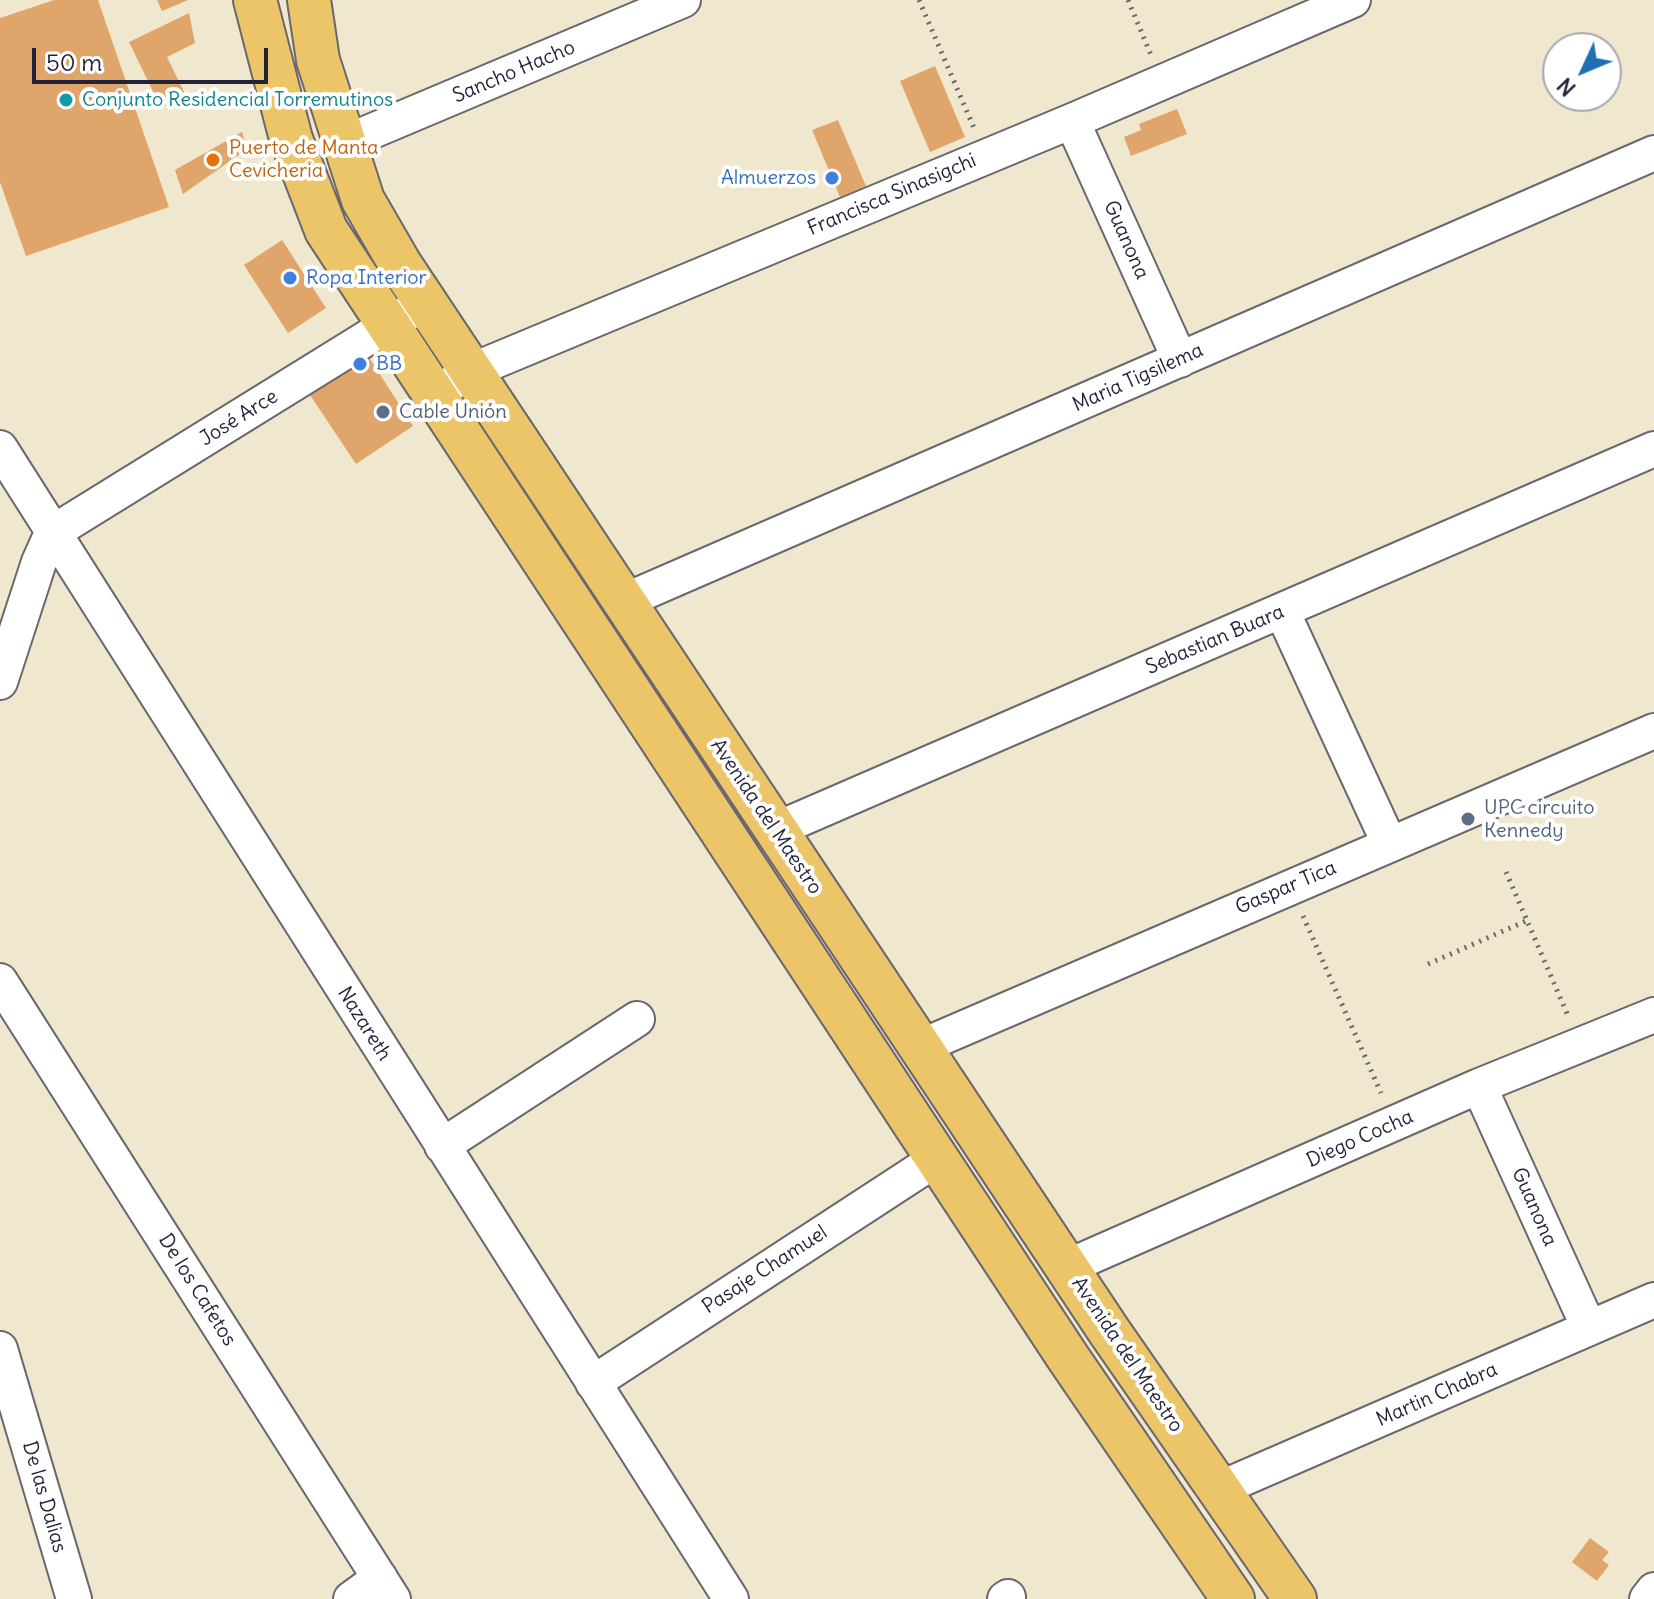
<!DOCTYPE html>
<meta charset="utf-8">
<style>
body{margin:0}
#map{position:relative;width:1654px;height:1599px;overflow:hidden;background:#efe8ce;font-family:Delius,sans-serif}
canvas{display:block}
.north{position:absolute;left:1542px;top:32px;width:80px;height:80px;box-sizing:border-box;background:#fff;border:2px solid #a7a7b1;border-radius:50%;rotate:226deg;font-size:22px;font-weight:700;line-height:32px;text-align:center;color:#22223b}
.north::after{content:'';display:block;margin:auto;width:28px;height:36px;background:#1f6fb2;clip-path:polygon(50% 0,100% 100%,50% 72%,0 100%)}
.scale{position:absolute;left:32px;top:48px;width:236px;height:36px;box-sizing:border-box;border:4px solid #22223b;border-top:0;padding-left:10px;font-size:24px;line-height:28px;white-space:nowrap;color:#22223b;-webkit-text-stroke:6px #fff;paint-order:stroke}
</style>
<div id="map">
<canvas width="1654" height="1599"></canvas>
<div class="north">N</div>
<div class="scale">50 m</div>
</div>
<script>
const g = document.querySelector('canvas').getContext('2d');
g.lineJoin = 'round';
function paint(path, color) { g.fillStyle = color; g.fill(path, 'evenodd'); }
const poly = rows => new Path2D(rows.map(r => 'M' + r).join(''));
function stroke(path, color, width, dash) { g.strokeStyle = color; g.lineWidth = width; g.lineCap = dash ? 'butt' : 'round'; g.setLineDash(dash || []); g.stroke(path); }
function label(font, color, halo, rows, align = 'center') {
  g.font = font + ' Delius,sans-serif'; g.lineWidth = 8; g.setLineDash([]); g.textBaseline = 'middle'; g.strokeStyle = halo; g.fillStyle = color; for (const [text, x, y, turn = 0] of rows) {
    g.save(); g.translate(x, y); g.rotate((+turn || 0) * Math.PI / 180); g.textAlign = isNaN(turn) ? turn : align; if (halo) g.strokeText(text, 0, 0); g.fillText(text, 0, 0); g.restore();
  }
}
const building = poly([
 [54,0,98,0,169,207,26,256,0,182,0,18],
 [157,0,188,0,162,11],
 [189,13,195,43,167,57,186,96,161,108,129,42],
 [935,66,965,137,930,152,900,81],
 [1177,109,1187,134,1131,156,1124,137,1141,130,1139,124],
 [838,120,866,186,840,197,812,130],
 [242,132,247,149,183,194,175,170],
 [282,240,326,308,288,333,244,265],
 [365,351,413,426,356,464,306,389],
 [1590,1538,1609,1552,1602,1560,1609,1565,1597,1581,1572,1562]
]);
const path = poly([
 [919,0,974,128],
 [1128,0,1151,55],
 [1506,872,1569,1018],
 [1303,916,1381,1093],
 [1428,964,1526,921]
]);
const minor = poly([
 [1072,121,1180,360],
 [344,143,683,0],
 [452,383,471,371,1072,121,1353,0],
 [0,448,731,1599],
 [52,533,409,312],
 [622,602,1654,153],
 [1282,611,1389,843],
 [0,682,39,562,52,533],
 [775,830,1654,449],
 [0,981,393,1599],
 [920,1047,1654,731],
 [1479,1086,1589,1328],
 [442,1146,637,1019],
 [1067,1267,1479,1086,1654,1015],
 [0,1349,74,1599],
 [593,1383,938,1158],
 [1219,1489,1654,1300],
 [351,1599,380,1578],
 [1005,1599,1008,1597],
 [1647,1599,1654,1590]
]);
const major = poly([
 [255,0,291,139,326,230,1067,1356,1233,1599],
 [309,0,318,60,363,200,400,264,1109,1331,1295,1599]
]);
const markers = [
 [66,100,8,"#0f9aa8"],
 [213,160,8,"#e8710a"],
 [832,178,8,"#3f7fe0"],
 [290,278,8,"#3f7fe0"],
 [360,364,8,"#3f7fe0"],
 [383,412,8,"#5c6f8a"],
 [1468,819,8,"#5c6f8a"]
];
const streetNames = [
 ["Sancho Hacho",514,72,-23],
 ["Francisca Sinasigchi",892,195,-23],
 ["Guanona",1126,240,66],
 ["Maria Tigsilema",1138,378,-24],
 ["José Arce",239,418,-32],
 ["Sebastian Buara",1215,640,-23],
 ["Avenida del Maestro",766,817,56],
 ["Gaspar Tica",1286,888,-23],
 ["Nazareth",364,1024,58],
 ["Diego Cocha",1360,1139,-24],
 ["Guanona",1534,1207,66],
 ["Pasaje Chamuel",765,1270,-33],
 ["De los Cafetos",197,1290,58],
 ["Avenida del Maestro",1127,1355,56],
 ["Martin Chabra",1437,1395,-24],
 ["De las Dalias",44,1497,74]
];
const cultureNames = [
 ["Conjunto Residencial Torremutinos",82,100]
];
const foodNames = [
 ["Puerto de Manta",229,148],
 ["Cevicheria",229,171]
];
const shopNames = [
 ["Almuerzos",816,178,"right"],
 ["Ropa Interior",306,278],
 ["BB",376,364]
];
const serviceNames = [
 ["Cable Unión",399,412],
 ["UPC circuito",1484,808],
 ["Kennedy",1484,831]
];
paint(building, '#e0a56b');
stroke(minor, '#6a676e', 38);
stroke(major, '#6a676e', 46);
stroke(path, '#6a676e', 5, [2, 6]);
stroke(minor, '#fff', 34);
stroke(major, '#edc569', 42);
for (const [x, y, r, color] of markers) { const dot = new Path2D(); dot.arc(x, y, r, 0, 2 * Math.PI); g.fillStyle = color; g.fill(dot); stroke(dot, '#fff', 3); }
label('20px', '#22223b', '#fff', streetNames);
label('20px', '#0d838f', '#fff', cultureNames, 'left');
label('20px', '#c56008', '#fff', foodNames, 'left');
label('20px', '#366cbe', '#fff', shopNames, 'left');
label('20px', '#4e5e75', '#fff', serviceNames, 'left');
</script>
